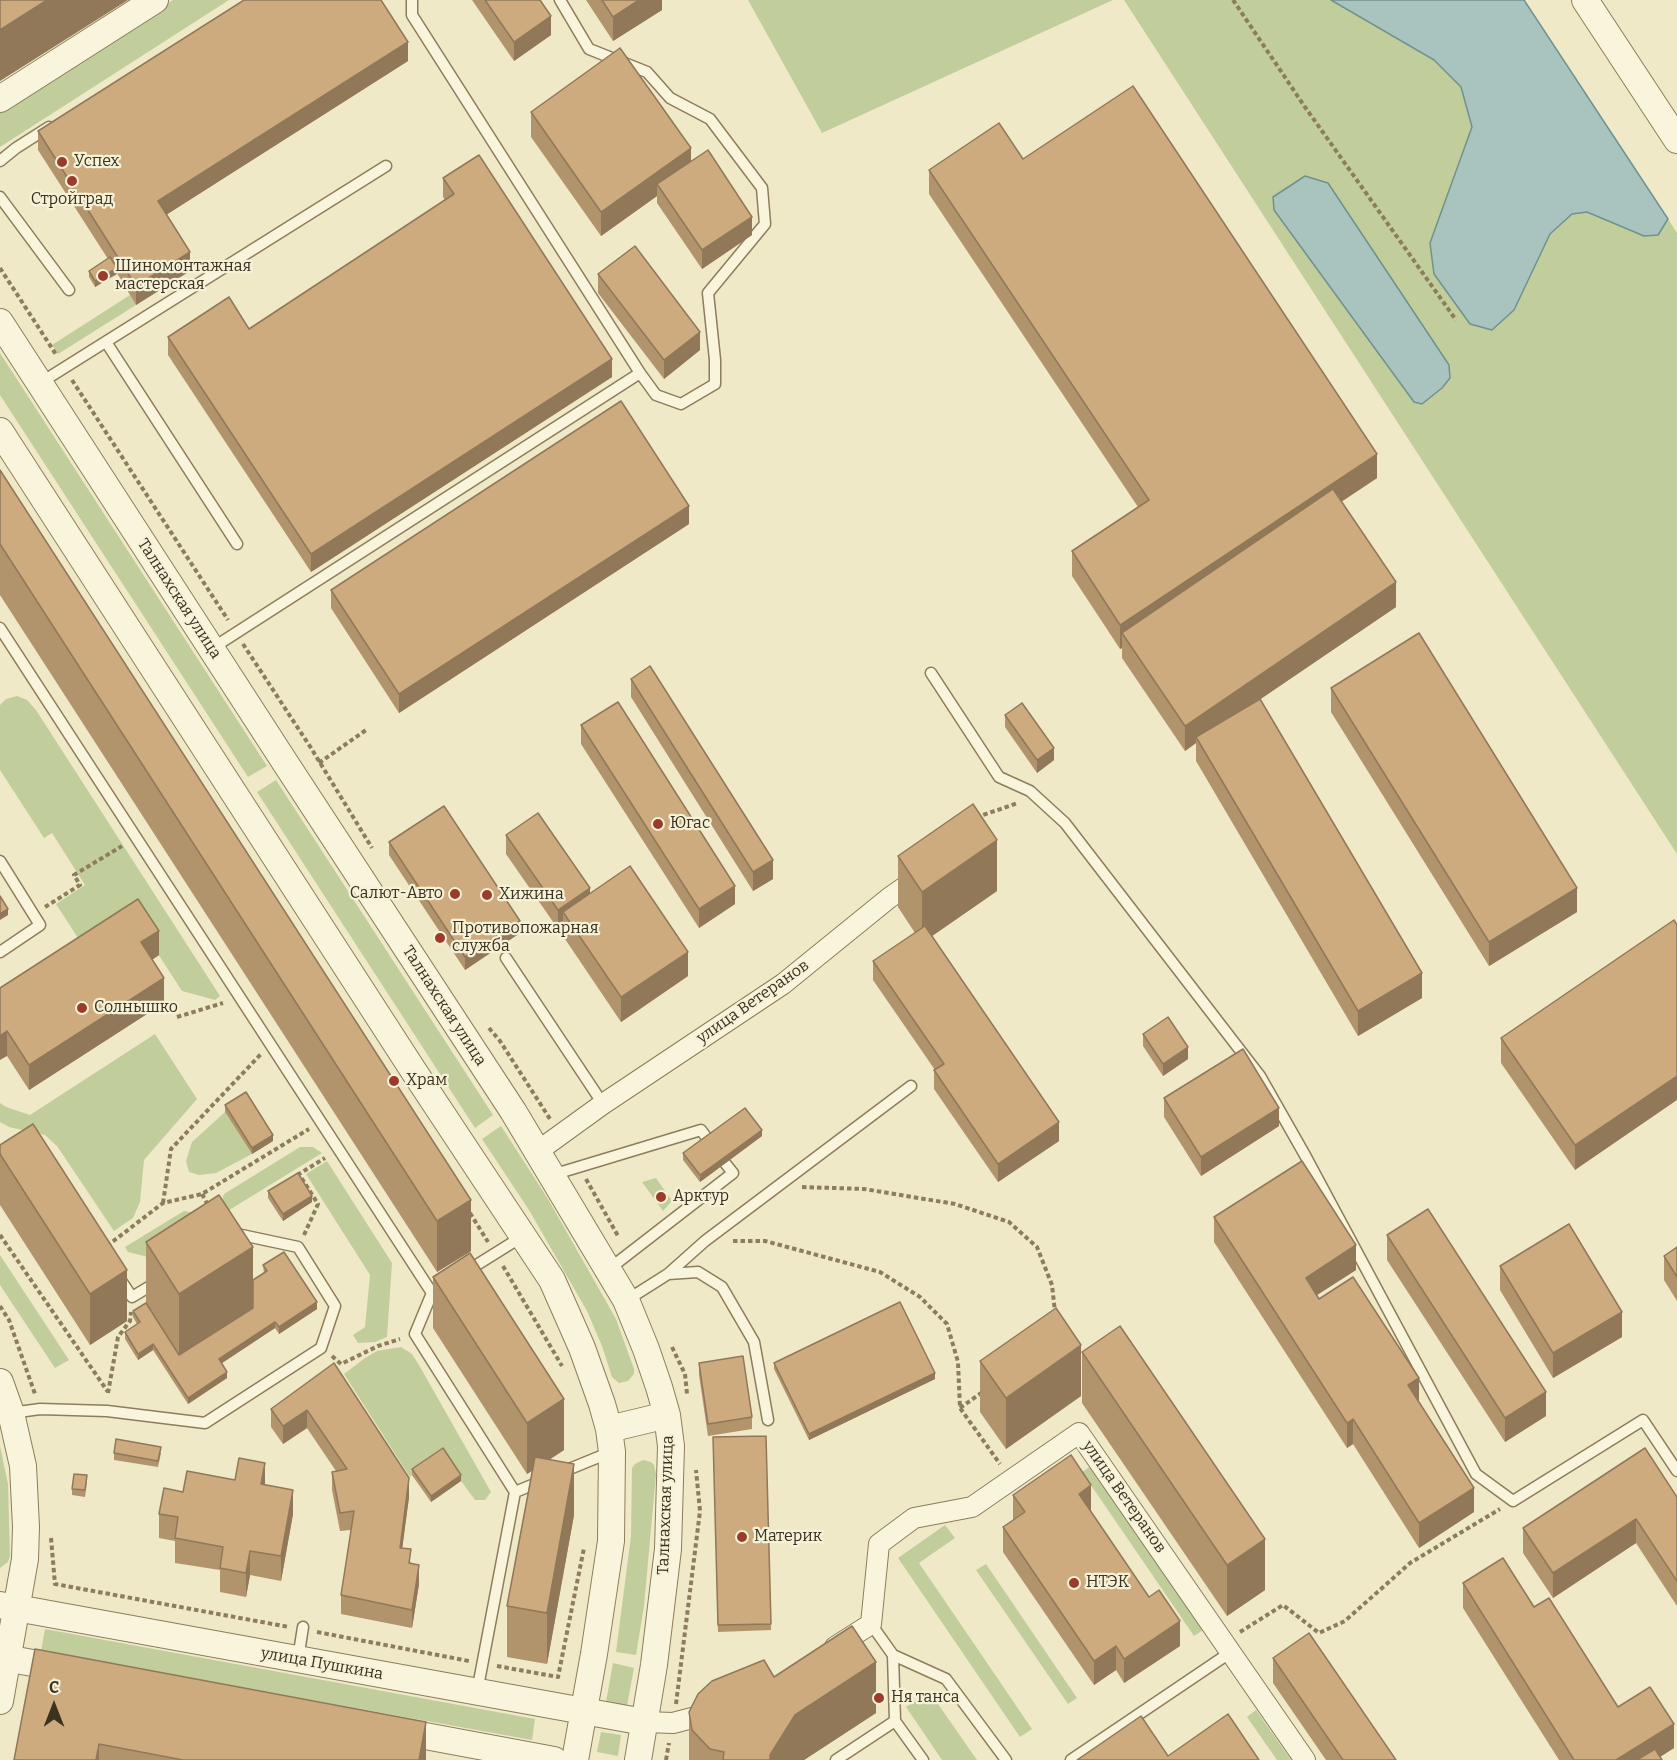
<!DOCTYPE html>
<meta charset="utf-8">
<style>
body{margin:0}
#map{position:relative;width:1677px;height:1760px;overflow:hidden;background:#efe9c8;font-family:Bitter,serif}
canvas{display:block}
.north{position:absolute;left:24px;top:1676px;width:60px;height:60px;-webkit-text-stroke:4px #f6f2d8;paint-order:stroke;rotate:0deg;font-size:16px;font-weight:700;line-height:24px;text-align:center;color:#3c3220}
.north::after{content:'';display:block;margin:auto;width:21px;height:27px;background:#3c3220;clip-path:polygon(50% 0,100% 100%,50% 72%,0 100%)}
</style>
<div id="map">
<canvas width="1677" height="1760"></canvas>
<div class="north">С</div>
</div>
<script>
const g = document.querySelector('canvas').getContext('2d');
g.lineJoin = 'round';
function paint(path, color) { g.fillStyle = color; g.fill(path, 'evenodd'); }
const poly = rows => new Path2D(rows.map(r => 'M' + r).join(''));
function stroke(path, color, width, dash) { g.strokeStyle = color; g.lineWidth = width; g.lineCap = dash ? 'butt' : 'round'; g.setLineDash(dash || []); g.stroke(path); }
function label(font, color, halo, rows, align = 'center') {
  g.font = font + ' Bitter,serif'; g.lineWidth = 4.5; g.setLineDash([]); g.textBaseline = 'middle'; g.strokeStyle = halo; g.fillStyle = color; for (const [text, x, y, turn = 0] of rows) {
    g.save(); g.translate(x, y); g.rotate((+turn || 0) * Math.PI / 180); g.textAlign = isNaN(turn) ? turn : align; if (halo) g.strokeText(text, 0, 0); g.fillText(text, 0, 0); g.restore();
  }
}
const green = poly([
 [173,0,229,0,0,147,0,110],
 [748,0,1113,0,822,133],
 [1124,0,1331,0,1434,61,1461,87,1472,127,1430,243,1434,274,1514,310,1550,233,1572,214,1587,211,1644,236,1658,235,1668,219,1677,233,1677,854],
 [1273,197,1414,402,1274,210],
 [130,295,136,305,58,354,52,345],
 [0,353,267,766,248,777,0,395],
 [17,696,27,700,36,710,220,996,215,1000,182,991,138,923,89,955,56,904,85,885,52,833,44,838,0,770,0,705,6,699],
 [276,780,493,1115,475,1128,257,792],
 [155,1034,197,1099,144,1160,140,1202,133,1218,114,1231,57,1146,45,1135,9,1127,0,1122,0,1103,6,1107,30,1115],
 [225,1112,252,1154,216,1173,199,1175,189,1172,186,1161,192,1142],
 [501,1126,548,1199,616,1319,634,1369,634,1374,628,1381,619,1383,612,1377,602,1346,587,1311,529,1210,482,1139],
 [300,1147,313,1147,322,1153,226,1212,221,1203,224,1194],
 [327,1161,392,1263,387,1337,375,1342,358,1343,353,1335,365,1327,370,1275,306,1174],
 [656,1178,672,1201,663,1211,642,1182],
 [184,1211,200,1214,152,1258,128,1252,125,1247],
 [0,1255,69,1360,55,1368,0,1285],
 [401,1347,412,1354,419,1365,491,1492,485,1500,475,1500,461,1481,412,1475,410,1477,344,1374,365,1358,377,1351],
 [0,1446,8,1484,10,1556,8,1562,0,1568],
 [643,1460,651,1462,654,1465,656,1474,644,1606,636,1655,616,1652,631,1536,632,1468,635,1464],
 [1091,1466,1203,1630,1194,1636,1082,1472],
 [945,1525,955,1538,919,1563,1032,1729,1020,1737,898,1558],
 [986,1564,1077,1698,1068,1704,976,1570],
 [45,1629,535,1719,532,1740,41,1651],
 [613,1663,634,1668,627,1706,606,1702],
 [929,1691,977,1760,942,1760,906,1707],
 [1256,1710,1291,1760,1277,1760,1247,1717],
 [601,1732,621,1735,618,1756,597,1752]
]);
const water = poly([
 [1331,0,1524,0,1668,219,1658,235,1644,236,1587,212,1572,214,1550,234,1514,310,1492,330,1470,324,1434,274,1430,243,1472,127,1461,87,1434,60,1331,0],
 [1305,176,1328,183,1449,365,1450,378,1442,388,1422,404,1414,402,1274,210,1273,197,1305,176]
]);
const path = poly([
 [1233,0,1305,107,1456,320],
 [0,268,57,356],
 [72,380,228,620],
 [243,644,311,748,372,848],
 [319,763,366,730],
 [979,821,983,815,1018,803],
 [45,907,80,885,74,875,122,846],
 [177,1017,223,1003],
 [489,1028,500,1041,550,1119],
 [586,1179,618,1236],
 [802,1187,864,1189,955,1204,1009,1222,1037,1247,1052,1285,1055,1312],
 [202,1194,209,1207],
 [163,1203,171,1149,261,1054],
 [470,1213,488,1242],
 [0,1235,108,1392],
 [304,1235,318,1204,299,1174,325,1158],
 [733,1241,765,1241,880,1272,920,1297,947,1324,958,1362,960,1408,1000,1464],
 [107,1246,163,1203,202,1194,309,1129],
 [503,1266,562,1366],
 [0,1306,9,1320,35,1394],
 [672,1347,685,1374,687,1394],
 [332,1356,341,1364,378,1346,400,1339],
 [108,1393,118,1337,130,1321,131,1312],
 [960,1408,984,1391],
 [51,1538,55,1584,289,1627],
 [317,1632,469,1661],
 [1240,1632,1283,1605,1319,1633,1345,1621,1410,1563,1500,1509],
 [497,1666,558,1677,584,1548],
 [676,1704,700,1511,696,1470],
 [666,1760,669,1743]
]);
const service = poly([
 [412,0,412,15,640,373,656,395,681,404,715,384,715,360,708,293,765,224,762,188,710,119,670,98,647,72,589,49,560,0],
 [0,161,16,148,49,127],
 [0,197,69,290],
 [106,342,237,544],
 [40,383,386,166],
 [0,628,432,1293],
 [211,649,640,373],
 [931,673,999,777,1030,791,1065,823,1260,1076,1306,1157,1476,1474,1513,1501,1643,1420,1677,1471],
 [0,861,40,925,0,952],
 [506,958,603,1104],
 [552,1175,701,1130,709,1141],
 [609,1269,733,1173,725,1163],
 [467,1271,523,1236],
 [668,1274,698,1272,722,1287,754,1342,768,1420],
 [120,1279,132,1297,157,1282],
 [436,1290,432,1293,415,1334,515,1492,477,1692],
 [627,1300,668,1274,705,1241,911,1086],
 [11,1413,40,1409,107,1411,205,1423,321,1348,335,1306,298,1247,237,1234,232,1237],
 [562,1472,611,1452],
 [515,1492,542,1481],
 [871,1624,893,1655,946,1679,1006,1760],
 [893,1655,895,1721,923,1760],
 [298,1659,303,1627],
 [836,1760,895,1721],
 [1071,1760,1231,1652]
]);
const minor = poly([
 [538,1151,603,1104,783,984,889,898,919,877],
 [835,1647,871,1624,879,1544,914,1518,972,1507,1079,1433,1305,1760],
 [644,1722,673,1723,715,1712]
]);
const tertiary = poly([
 [1585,0,1677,140],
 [0,99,155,0],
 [0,322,286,764,513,1111,626,1300,646,1349,659,1387,667,1415,671,1446,668,1549,654,1665,638,1760],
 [0,431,413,1070,552,1280,582,1348,602,1404,609,1429,612,1452,611,1541,594,1654,575,1760],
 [0,1382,11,1413,23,1466,26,1527,25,1559,0,1701],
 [609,1429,667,1415],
 [0,1605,644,1722],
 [0,1657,65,1669],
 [393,1730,554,1760]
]);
const wall = poly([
 [472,0,540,0,551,35,514,61],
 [586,0,662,0,662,10,613,41],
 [408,61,166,215,190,271,136,305,117,273,95,287,89,277,89,271,108,259,38,150,38,131],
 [531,112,691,161,752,235,702,269,657,203,657,196,601,236,531,137],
 [1023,159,1377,478,1341,502,1396,607,1260,699,1422,998,1358,1036,1196,761,1196,743,1185,751,1122,658,1122,648,1120,649,1072,576,1072,551,1138,507,929,194,929,170],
 [443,178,612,377,311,572,168,355,168,337,249,329,445,200,443,197],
 [598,274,700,350,664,379,598,293],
 [0,470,471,1251,437,1272,0,595],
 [689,524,399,713,331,608,331,590],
 [631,679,773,879,753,891,631,697],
 [1331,688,1577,912,1489,966,1331,712],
 [1005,715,1054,760,1037,773,1005,727],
 [581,725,735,904,699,928,581,744],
 [506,835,590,893,688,976,621,1022,563,936,563,926,558,929,506,854],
 [389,842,520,933,465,970,389,855],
 [898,856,997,891,932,936,1059,1141,998,1182,934,1089,934,1070,935,1070,873,980,873,961,915,933,898,907],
 [1674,920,1575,1170,1501,1063,1501,1038],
 [159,955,152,960,164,1003,29,1090,7,1056,0,988],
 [1143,1034,1188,1059,1163,1076,1143,1046],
 [1164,1098,1279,1126,1201,1176,1164,1117],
 [225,1105,273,1141,252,1154,225,1112],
 [762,1136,700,1182,683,1160,683,1153],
 [0,1145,127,1321,90,1345,0,1205],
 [268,1191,312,1202,283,1221,268,1198],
 [1214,1217,1356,1270,1317,1295,1319,1299,1419,1402,1474,1512,1419,1548,1353,1444,1347,1448,1214,1242],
 [1387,1235,1546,1416,1505,1442,1387,1260],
 [146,1242,253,1280,264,1273,263,1265,317,1309,279,1334,275,1328,222,1363,227,1378,188,1404,153,1350,138,1360,125,1339,125,1332,137,1324,133,1317,133,1311,146,1303],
 [1677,1247,1677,1301,1664,1280,1664,1256],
 [1500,1266,1622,1337,1553,1378,1500,1290],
 [433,1277,564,1450,549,1460,574,1515,547,1664,507,1657,507,1606,532,1471,527,1474,433,1328],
 [1082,1352,1265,1590,1227,1616,1082,1403],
 [980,1361,1081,1396,1006,1449,980,1412],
 [334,1363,409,1497,402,1548,411,1563,419,1584,412,1628,341,1614,341,1595,351,1530,340,1531,332,1490,332,1472,336,1471,307,1428,283,1444,271,1427,271,1409],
 [699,1363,752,1417,752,1429,708,1436,699,1375],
 [774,1363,935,1379,809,1440,774,1369],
 [766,1436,771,1630,718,1632,713,1437],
 [114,1453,161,1453,158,1467,114,1460],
 [412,1469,461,1481,431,1502,412,1475],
 [87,1482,85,1497,72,1495,72,1489],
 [265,1485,293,1514,281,1581,250,1575,246,1597,220,1592,220,1570,175,1563,175,1541,159,1538,159,1514,183,1492],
 [1013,1495,1091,1510,1090,1510,1180,1646,1124,1683,1116,1670,1094,1685,1003,1552,1003,1527,1013,1520],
 [1677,1497,1677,1606,1636,1543,1553,1598,1523,1553,1523,1528],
 [1463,1583,1534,1607,1618,1707,1674,1748,1660,1757,1662,1760,1559,1760,1463,1608],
 [35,1649,426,1760,14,1760],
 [1273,1658,1396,1760,1326,1760,1273,1683],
 [774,1677,876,1713,804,1760,689,1760,689,1712]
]);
const shadedWall = poly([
 [47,0,128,0,0,81,0,30],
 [639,0,662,0,662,10,613,41,613,17],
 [551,16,551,35,514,61,514,42],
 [408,42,408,61,158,220,158,201],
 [691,148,691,172,657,184,657,196,601,236,601,212],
 [752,217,752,235,702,269,702,250],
 [190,252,190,271,136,305,136,286],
 [117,268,117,274,95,287,95,281],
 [700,332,700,350,664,379,664,360],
 [612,359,612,377,311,572,311,554],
 [1377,454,1377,478,1129,643,1122,633,1122,648,1120,649,1120,625],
 [689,506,689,524,399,713,399,694],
 [1396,582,1396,607,1199,741,1196,737,1196,743,1185,751,1185,726],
 [1054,748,1054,760,1037,773,1037,760],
 [997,840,997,891,922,943,922,892],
 [773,860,773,879,753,891,753,872],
 [735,886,735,904,699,928,699,909],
 [590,888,590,907,563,912,563,926,558,929,558,910],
 [1577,888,1577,912,1489,966,1489,942],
 [8,909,8,915,0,920,0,914],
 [520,921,520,933,465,970,465,957],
 [159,931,159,955,141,967,141,942],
 [688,952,688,976,621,1022,621,997],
 [1422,973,1422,998,1358,1036,1358,1011],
 [164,978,164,1003,29,1090,29,1065],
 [7,1031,7,1056,0,1060,0,1036],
 [1188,1047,1188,1059,1163,1076,1163,1064],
 [1677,1076,1677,1100,1575,1170,1575,1145],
 [1279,1108,1279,1126,1201,1176,1201,1157],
 [1059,1122,1059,1141,998,1182,998,1164],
 [762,1130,762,1136,700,1182,700,1175],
 [273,1135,273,1141,252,1154,252,1148],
 [312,1196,312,1202,283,1221,283,1214],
 [471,1200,471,1251,437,1272,437,1221],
 [1356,1245,1356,1270,1306,1302,1306,1278],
 [253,1247,253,1314,179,1361,179,1294],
 [127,1270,127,1321,90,1345,90,1294],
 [317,1302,317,1309,279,1334,279,1327],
 [1622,1312,1622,1337,1553,1378,1553,1353],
 [275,1322,275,1328,219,1365,219,1359],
 [153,1344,153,1350,138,1360,138,1354],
 [1081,1345,1081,1396,1006,1449,1006,1398],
 [227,1372,227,1378,188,1404,188,1398],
 [935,1373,935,1379,809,1440,809,1434],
 [1419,1378,1419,1403,1408,1385],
 [1546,1392,1546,1416,1505,1442,1505,1418],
 [564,1399,564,1450,527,1474,527,1423],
 [307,1410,307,1428,283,1444,283,1426],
 [1353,1419,1353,1444,1347,1448,1347,1423],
 [265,1463,265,1487,261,1484],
 [574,1464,574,1515,547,1664,547,1613],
 [461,1475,461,1481,431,1502,431,1496],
 [409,1478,409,1497,400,1566,400,1548],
 [1091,1485,1091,1510,1079,1518,1079,1494],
 [1474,1488,1474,1512,1419,1548,1419,1523],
 [293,1490,293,1514,281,1581,281,1556],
 [1636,1519,1636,1543,1553,1598,1553,1573],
 [1265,1539,1265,1590,1227,1616,1227,1565],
 [250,1551,250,1575,246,1597,246,1573],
 [419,1565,419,1584,412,1628,412,1610],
 [1180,1621,1180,1646,1124,1683,1124,1659],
 [1116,1646,1116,1670,1094,1685,1094,1661],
 [876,1662,876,1713,804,1760,770,1760,770,1755,795,1715],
 [426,1722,426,1760,419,1760],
 [1674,1724,1674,1748,1655,1760,1616,1760],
 [99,1744,99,1760,96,1760]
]);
const building = poly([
 [0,0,47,0,0,30,0,0],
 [244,0,381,0,408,42,158,201,190,252,136,286,38,131,244,0],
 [485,0,540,0,551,16,514,42,485,0],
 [602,0,639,0,613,17,602,0],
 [620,48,691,148,601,212,531,112,620,48],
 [1133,86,1377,454,1120,625,1072,551,1149,500,929,170,999,123,1023,159,1133,86],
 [708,150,752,217,702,250,657,184,708,150],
 [479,155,612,359,311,554,168,337,229,297,249,329,454,194,443,178,479,155],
 [635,246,700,332,664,360,598,274,635,246],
 [110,257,117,268,95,281,89,271,110,257],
 [621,401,689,506,399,694,331,590,621,401],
 [0,470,471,1200,437,1221,0,544,0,470],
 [1333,489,1396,582,1185,726,1122,633,1333,489],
 [1419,633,1577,888,1489,942,1331,688,1419,633],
 [650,666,773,860,753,872,631,679,650,666],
 [1260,699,1422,973,1358,1011,1196,737,1260,699],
 [618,702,735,886,699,909,581,725,618,702],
 [1022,703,1054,748,1037,760,1005,715,1022,703],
 [973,804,997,840,922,892,898,856,973,804],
 [444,806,520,921,465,957,389,842,444,806],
 [538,813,590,888,558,910,506,835,538,813],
 [630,866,688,952,621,997,563,912,630,866],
 [0,896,8,909,0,914,0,896],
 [138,899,159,931,141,942,164,978,29,1065,7,1031,0,1036,0,988,138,899],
 [1674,920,1677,925,1677,1076,1575,1145,1501,1038,1674,920],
 [925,926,1059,1122,998,1164,934,1070,944,1064,873,961,925,926],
 [1168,1017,1188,1047,1163,1064,1143,1034,1168,1017],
 [1243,1049,1279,1108,1201,1157,1164,1098,1243,1049],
 [246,1092,273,1135,252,1148,225,1105,246,1092],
 [745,1108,762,1130,700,1175,683,1153,745,1108],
 [33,1124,127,1270,90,1294,0,1154,0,1145,33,1124],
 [1302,1161,1356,1245,1306,1278,1319,1299,1353,1277,1419,1378,1408,1385,1474,1488,1419,1523,1353,1419,1347,1423,1214,1217,1302,1161],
 [298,1173,312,1196,283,1214,268,1191,298,1173],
 [219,1195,253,1247,179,1294,146,1242,219,1195],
 [1428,1209,1546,1392,1505,1418,1387,1235,1428,1209],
 [1569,1224,1622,1312,1553,1353,1500,1266,1569,1224],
 [1677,1247,1677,1277,1664,1256,1677,1247],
 [284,1252,317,1302,279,1327,275,1322,219,1359,227,1372,188,1398,153,1344,138,1354,125,1332,140,1322,133,1311,146,1303,179,1355,253,1308,253,1280,267,1271,263,1265,284,1252],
 [470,1253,564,1399,527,1423,433,1277,470,1253],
 [900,1302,935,1373,809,1434,774,1363,900,1302],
 [1056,1308,1081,1345,1006,1398,980,1361,1056,1308],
 [1120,1326,1265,1539,1227,1565,1082,1352,1120,1326],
 [743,1356,752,1417,708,1424,699,1363,743,1356],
 [334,1363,409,1478,400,1548,411,1549,409,1563,419,1565,412,1610,341,1595,354,1511,340,1513,332,1472,347,1469,307,1410,283,1426,271,1409,334,1363],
 [766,1436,771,1624,718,1625,713,1437,766,1436],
 [116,1439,161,1447,158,1461,114,1453,116,1439],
 [443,1448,461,1475,431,1496,412,1469,443,1448],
 [1645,1448,1677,1497,1677,1581,1636,1519,1553,1573,1523,1528,1645,1448],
 [1071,1455,1091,1485,1079,1494,1149,1597,1159,1590,1180,1621,1124,1659,1116,1646,1094,1661,1003,1527,1025,1512,1013,1495,1071,1455],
 [535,1457,574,1464,547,1613,507,1606,535,1457],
 [239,1458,265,1463,261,1484,293,1490,281,1556,250,1551,246,1573,220,1568,223,1547,175,1538,178,1517,159,1514,164,1488,183,1492,187,1471,235,1480,239,1458],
 [74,1474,87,1475,85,1490,72,1489,74,1474],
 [1503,1558,1534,1607,1549,1598,1618,1707,1650,1687,1674,1724,1616,1760,1574,1760,1463,1583,1503,1558],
 [852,1626,876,1662,795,1715,770,1755,770,1760,723,1760,724,1752,710,1749,692,1730,689,1712,698,1694,712,1681,764,1660,774,1677,852,1626],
 [1309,1633,1396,1760,1343,1760,1273,1658,1309,1633],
 [35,1649,426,1722,419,1760,183,1760,99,1744,96,1760,14,1760,35,1649],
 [1228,1714,1259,1760,1077,1760,1141,1716,1168,1756,1228,1714],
 [1655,1749,1662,1760,1637,1760,1655,1749]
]);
const markers = [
 [62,162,6,"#9c3b2b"],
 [72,181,6,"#9c3b2b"],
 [103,276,6,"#9c3b2b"],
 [658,824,6,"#9c3b2b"],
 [455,894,6,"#9c3b2b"],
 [487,895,6,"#9c3b2b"],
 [440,938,6,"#9c3b2b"],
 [82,1008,6,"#9c3b2b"],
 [394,1081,6,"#9c3b2b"],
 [661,1197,6,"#9c3b2b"],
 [742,1537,6,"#9c3b2b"],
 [1074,1583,6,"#9c3b2b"],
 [879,1698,6,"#9c3b2b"]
];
const poiNames = [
 ["Успех",74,162],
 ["Стройград",72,200,"center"],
 ["Шиномонтажная",115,267],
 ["мастерская",115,285],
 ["Югас",670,824],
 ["Салют-Авто",443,894,"right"],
 ["Хижина",499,895],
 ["Противопожарная",452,929],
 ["служба",452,947],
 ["Солнышко",94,1008],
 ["Храм",406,1081],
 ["Арктур",673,1197],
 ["Материк",754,1537],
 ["НТЭК",1086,1583],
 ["Ня танса",891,1698]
];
const streetNames = [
 ["Талнахская улица",179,599,57],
 ["улица Ветеранов",753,1002,-35],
 ["Талнахская улица",444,1006,57],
 ["улица Ветеранов",1124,1497,55],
 ["Талнахская улица",666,1505,-88],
 ["улица Пушкина",322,1664,10]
];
paint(green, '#c1ce9b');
paint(water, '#a9c3bf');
stroke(water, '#6f928f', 1.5);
stroke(service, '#8c7d5c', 13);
stroke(minor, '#8c7d5c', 22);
stroke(tertiary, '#8c7d5c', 28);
stroke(path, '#8c7d5c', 4, [4.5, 3]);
stroke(service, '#f9f5dc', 10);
stroke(minor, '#f9f5dc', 20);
stroke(tertiary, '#f9f5dc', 26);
paint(wall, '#b1936c');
paint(shadedWall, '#907858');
paint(building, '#ceab7e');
stroke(building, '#907858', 1.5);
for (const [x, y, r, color] of markers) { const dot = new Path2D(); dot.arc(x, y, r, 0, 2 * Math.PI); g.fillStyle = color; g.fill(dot); stroke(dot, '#f6f2d8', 2); }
label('16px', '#3c3220', '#f6f2d8', poiNames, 'left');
label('16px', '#3c3220', '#f6f2d8', streetNames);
</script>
